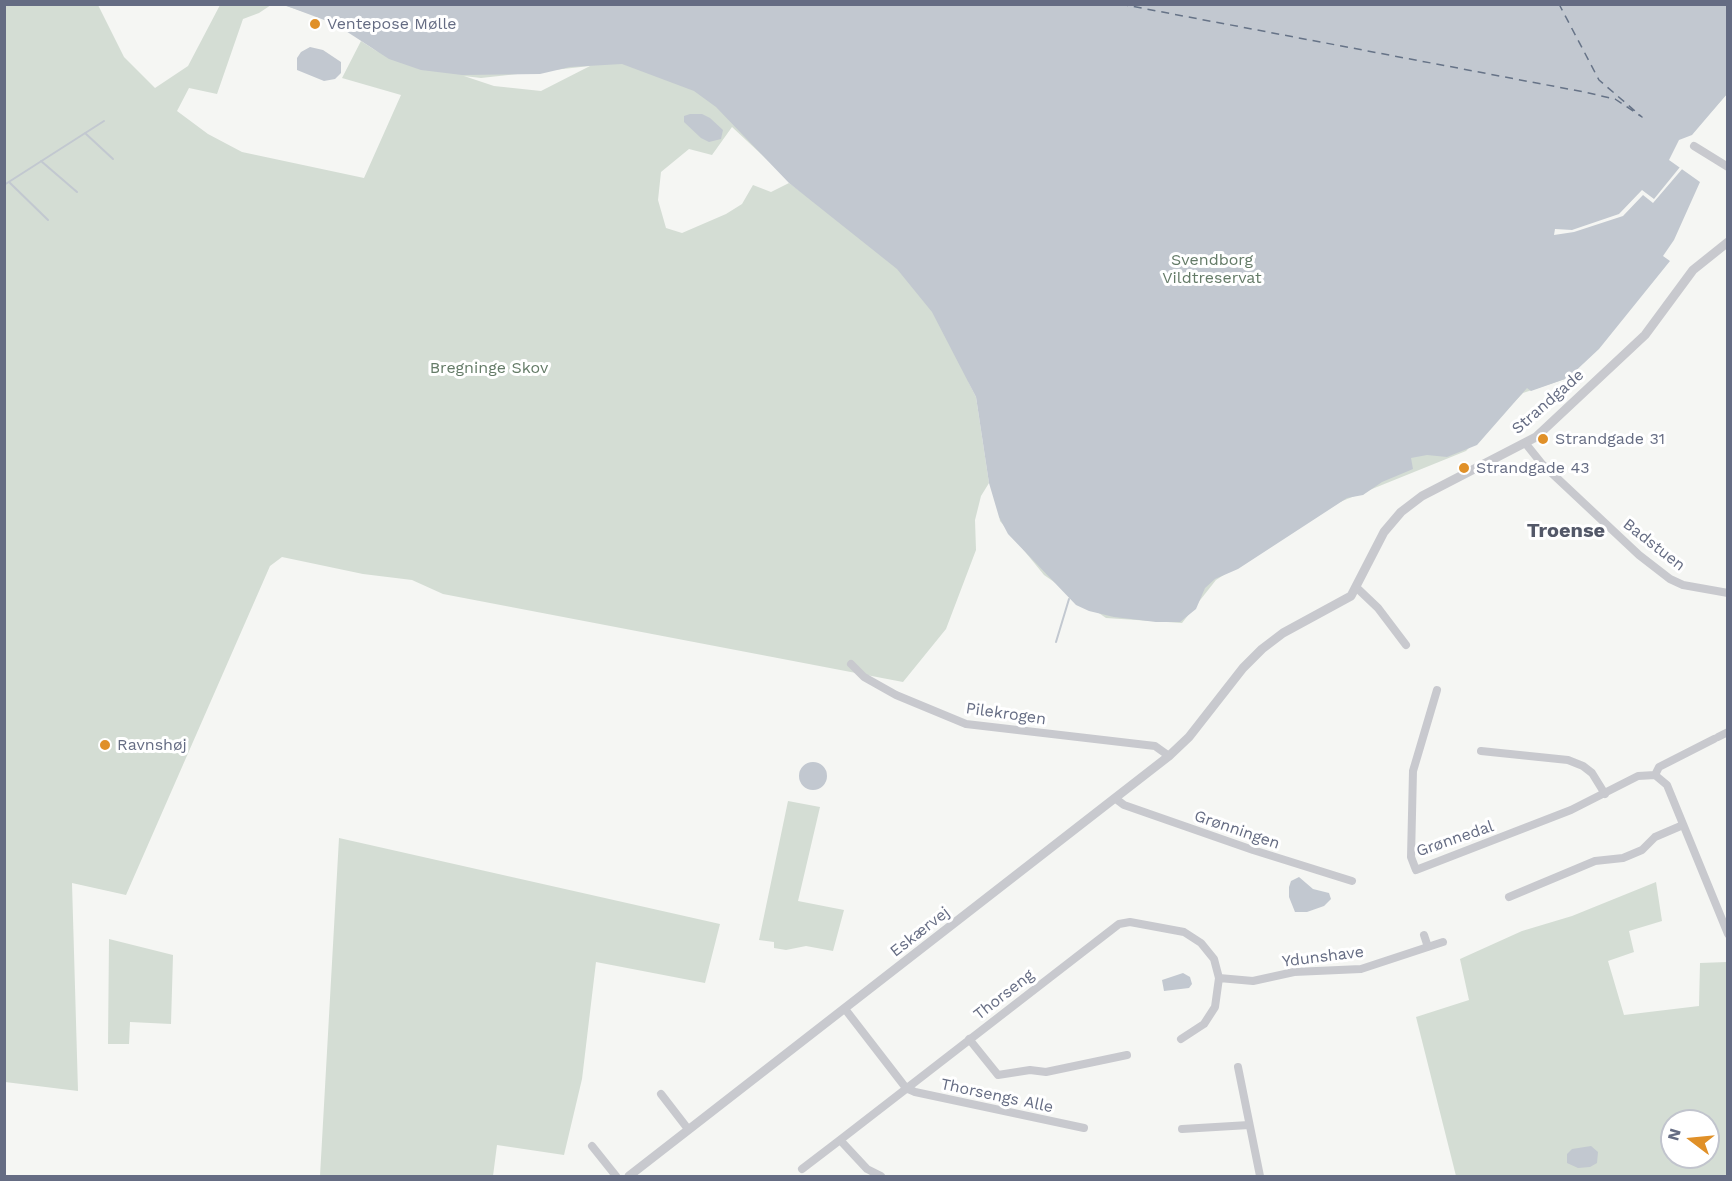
<!DOCTYPE html>
<meta charset="utf-8">
<style>
body{margin:0}
#map{position:relative;width:1732px;height:1181px;overflow:hidden;background:#f5f6f3;font-family:"Work Sans",sans-serif}
canvas{display:block}
.frame{position:absolute;inset:0;border:6px solid #656c83;pointer-events:none}
.north{position:absolute;left:1660px;top:1109px;width:60px;height:60px;box-sizing:border-box;background:#fff;border:2px solid #c1c4cd;border-radius:50%;rotate:286deg;font-size:16px;font-weight:700;line-height:24px;text-align:center;color:#656c83}
.north::after{content:'';display:block;margin:auto;width:21px;height:27px;background:#e09028;clip-path:polygon(50% 0,100% 100%,50% 72%,0 100%)}
</style>
<div id="map">
<canvas width="1732" height="1181"></canvas>
<div class="frame"></div>
<div class="north">N</div>
</div>
<script>
const g = document.querySelector('canvas').getContext('2d');
g.lineJoin = 'round';
function paint(path, color) { g.fillStyle = color; g.fill(path, 'evenodd'); }
const poly = rows => new Path2D(rows.map(r => 'M' + r).join(''));
function stroke(path, color, width, dash) { g.strokeStyle = color; g.lineWidth = width; g.lineCap = dash ? 'butt' : 'round'; g.setLineDash(dash || []); g.stroke(path); }
function label(font, color, halo, rows, align = 'center') {
  g.font = font + ' "Work Sans",sans-serif'; g.lineWidth = 6; g.setLineDash([]); g.textBaseline = 'middle'; g.strokeStyle = halo; g.fillStyle = color; for (const [text, x, y, turn = 0] of rows) {
    g.save(); g.translate(x, y); g.rotate((+turn || 0) * Math.PI / 180); g.textAlign = isNaN(turn) ? turn : align; if (halo) g.strokeText(text, 0, 0); g.fillText(text, 0, 0); g.restore();
  }
}
const green = poly([
 [5,5,98,5,124,57,155,88,188,66,220,5,271,5,259,13,243,19,217,94,189,88,177,111,208,134,242,152,364,178,401,95,342,78,361,41,378,52,338,23,283,5,1727,5,1727,94,1712,111,1649,83,1550,256,1669,260,1568,378,1523,393,1466,451,1330,506,1216,580,1182,623,1106,618,1044,575,1000,521,979,397,968,381,976,397,989,483,981,496,975,520,976,550,946,629,903,682,443,594,412,580,363,574,282,557,270,566,126,895,72,883,78,1091,5,1082],
 [590,66,541,91,494,86,464,76,481,78],
 [732,127,804,194,789,183,771,192,753,185,742,204,726,214,682,233,666,228,658,200,661,172,689,149,712,155],
 [788,801,820,807,798,901,844,910,833,951,806,946,786,950,774,948,774,942,759,940],
 [339,838,720,924,705,983,596,962,582,1079,564,1155,497,1145,493,1176,320,1176],
 [1656,882,1662,921,1629,931,1634,952,1608,961,1624,1015,1699,1006,1700,963,1727,962,1727,1176,1456,1176,1416,1017,1469,1000,1460,959,1522,931,1572,916],
 [1672,1121,1708,1121,1708,1157,1672,1157],
 [109,939,173,955,171,1024,130,1022,129,1044,108,1044]
]);
const water = poly([
 [284,5,1727,5,1727,94,1692,135,1679,140,1669,160,1700,182,1674,240,1663,256,1670,261,1599,349,1568,378,1531,391,1527,388,1477,445,1447,457,1427,455,1411,458,1413,469,1382,482,1363,495,1347,498,1238,569,1215,579,1205,588,1196,609,1180,622,1156,622,1114,617,1089,611,1076,605,1008,534,999,517,989,483,976,397,932,312,897,269,789,183,716,107,694,91,622,64,570,67,540,74,462,75,421,70,389,59,335,24],
 [310,47,323,50,341,62,341,73,335,79,324,81,297,70,297,58,301,52],
 [690,114,702,114,710,118,723,130,721,139,709,142,701,138,684,122,684,116],
 '799 776a14 14 0 1 1 28 0a14 14 0 1 1-28 0Z',
 [1299,877,1313,889,1329,893,1331,899,1324,906,1307,912,1295,912,1289,897,1289,887,1291,881],
 [1183,973,1190,977,1192,984,1189,988,1164,991,1162,980],
 [1591,1146,1598,1152,1597,1163,1590,1167,1578,1168,1567,1163,1567,1154,1572,1149]
]);
const pier = poly([
 [1680,167,1683,168,1653,203,1643,195,1623,216,1574,232,1554,235,1555,229,1572,230,1619,214,1642,190,1654,199]
]);
const stream = poly([
 [85,133,113,159],
 [41,161,77,192],
 [9,182,48,220],
 [4,185,104,121],
 [1056,642,1069,599]
]);
const ferry = poly([
 [1120,4,1584,92,1615,99,1642,117,1599,80,1559,4]
]);
const minor = poly([
 [1694,146,1728,167],
 [1526,444,1542,464,1639,555,1670,579,1683,585,1728,593],
 [1357,588,1378,608,1406,645],
 [851,664,864,677,896,695,966,724,1155,746,1169,756],
 [1437,690,1413,771,1411,857,1416,870,1571,810,1638,776,1655,775,1667,785,1728,934],
 [1718,737,1728,732],
 [1481,751,1568,760,1583,766,1592,773,1605,794],
 [1655,775,1659,767,1714,739],
 [1116,799,1124,805,1253,850,1352,881],
 [1509,897,1595,861,1623,858,1642,850,1655,837,1683,825],
 [1424,935,1428,947],
 [1219,978,1253,981,1294,972,1361,969,1443,942],
 [845,1009,906,1088,915,1092,1084,1128],
 [969,1039,998,1075,1030,1070,1046,1072,1127,1055],
 [1238,1067,1260,1176],
 [661,1094,688,1129],
 [1182,1129,1249,1125],
 [840,1140,1119,924,1130,922,1184,932,1201,943,1214,959,1219,978,1215,1007,1204,1024,1181,1039],
 [592,1146,616,1176],
 [802,1169,840,1140,867,1169,881,1176]
]);
const tertiary = poly([
 [629,1176,1169,756,1189,737,1243,668,1262,649,1283,633,1351,596,1384,532,1401,512,1422,496,1536,437,1645,335,1693,270,1728,242]
]);
const markers = [
 [315,24,6,"#e09028"],
 [1543,439,6,"#e09028"],
 [1464,468,6,"#e09028"],
 [105,745,6,"#e09028"]
];
const poiNames = [
 ["Ventepose Mølle",327,24],
 ["Strandgade 31",1555,439],
 ["Strandgade 43",1476,468],
 ["Ravnshøj",117,745]
];
const parkNames = [
 ["Svendborg",1212,260],
 ["Vildtreservat",1212,278],
 ["Bregninge Skov",489,368]
];
const streetNames = [
 ["Strandgade",1548,402,-41],
 ["Badstuen",1654,545,38],
 ["Pilekrogen",1006,714,8],
 ["Grønningen",1237,830,19],
 ["Grønnedal",1455,839,-19],
 ["Eskærvej",920,932,-38],
 ["Ydunshave",1323,957,-7],
 ["Thorseng",1004,995,-38],
 ["Thorsengs Alle",997,1096,12]
];
const quarterNames = [
 ["Troense",1566,531]
];
paint(green, '#d4ddd4');
paint(water, '#c2c8d0');
paint(pier, '#f5f6f3');
stroke(stream, '#c2c8d0', 2);
stroke(ferry, '#667387', 1.5, [8, 6]);
stroke(minor, '#c8c9ce', 8);
stroke(tertiary, '#c8c9ce', 9);
for (const [x, y, r, color] of markers) { const dot = new Path2D(); dot.arc(x, y, r, 0, 2 * Math.PI); g.fillStyle = color; g.fill(dot); stroke(dot, '#fff', 2); }
label('16px', '#656c83', '#fff', poiNames, 'left');
label('16px', '#647b67', '#fff', parkNames);
label('16px', '#656c83', '#fff', streetNames);
label('bold 20px', '#535868', '#fff', quarterNames);
</script>
